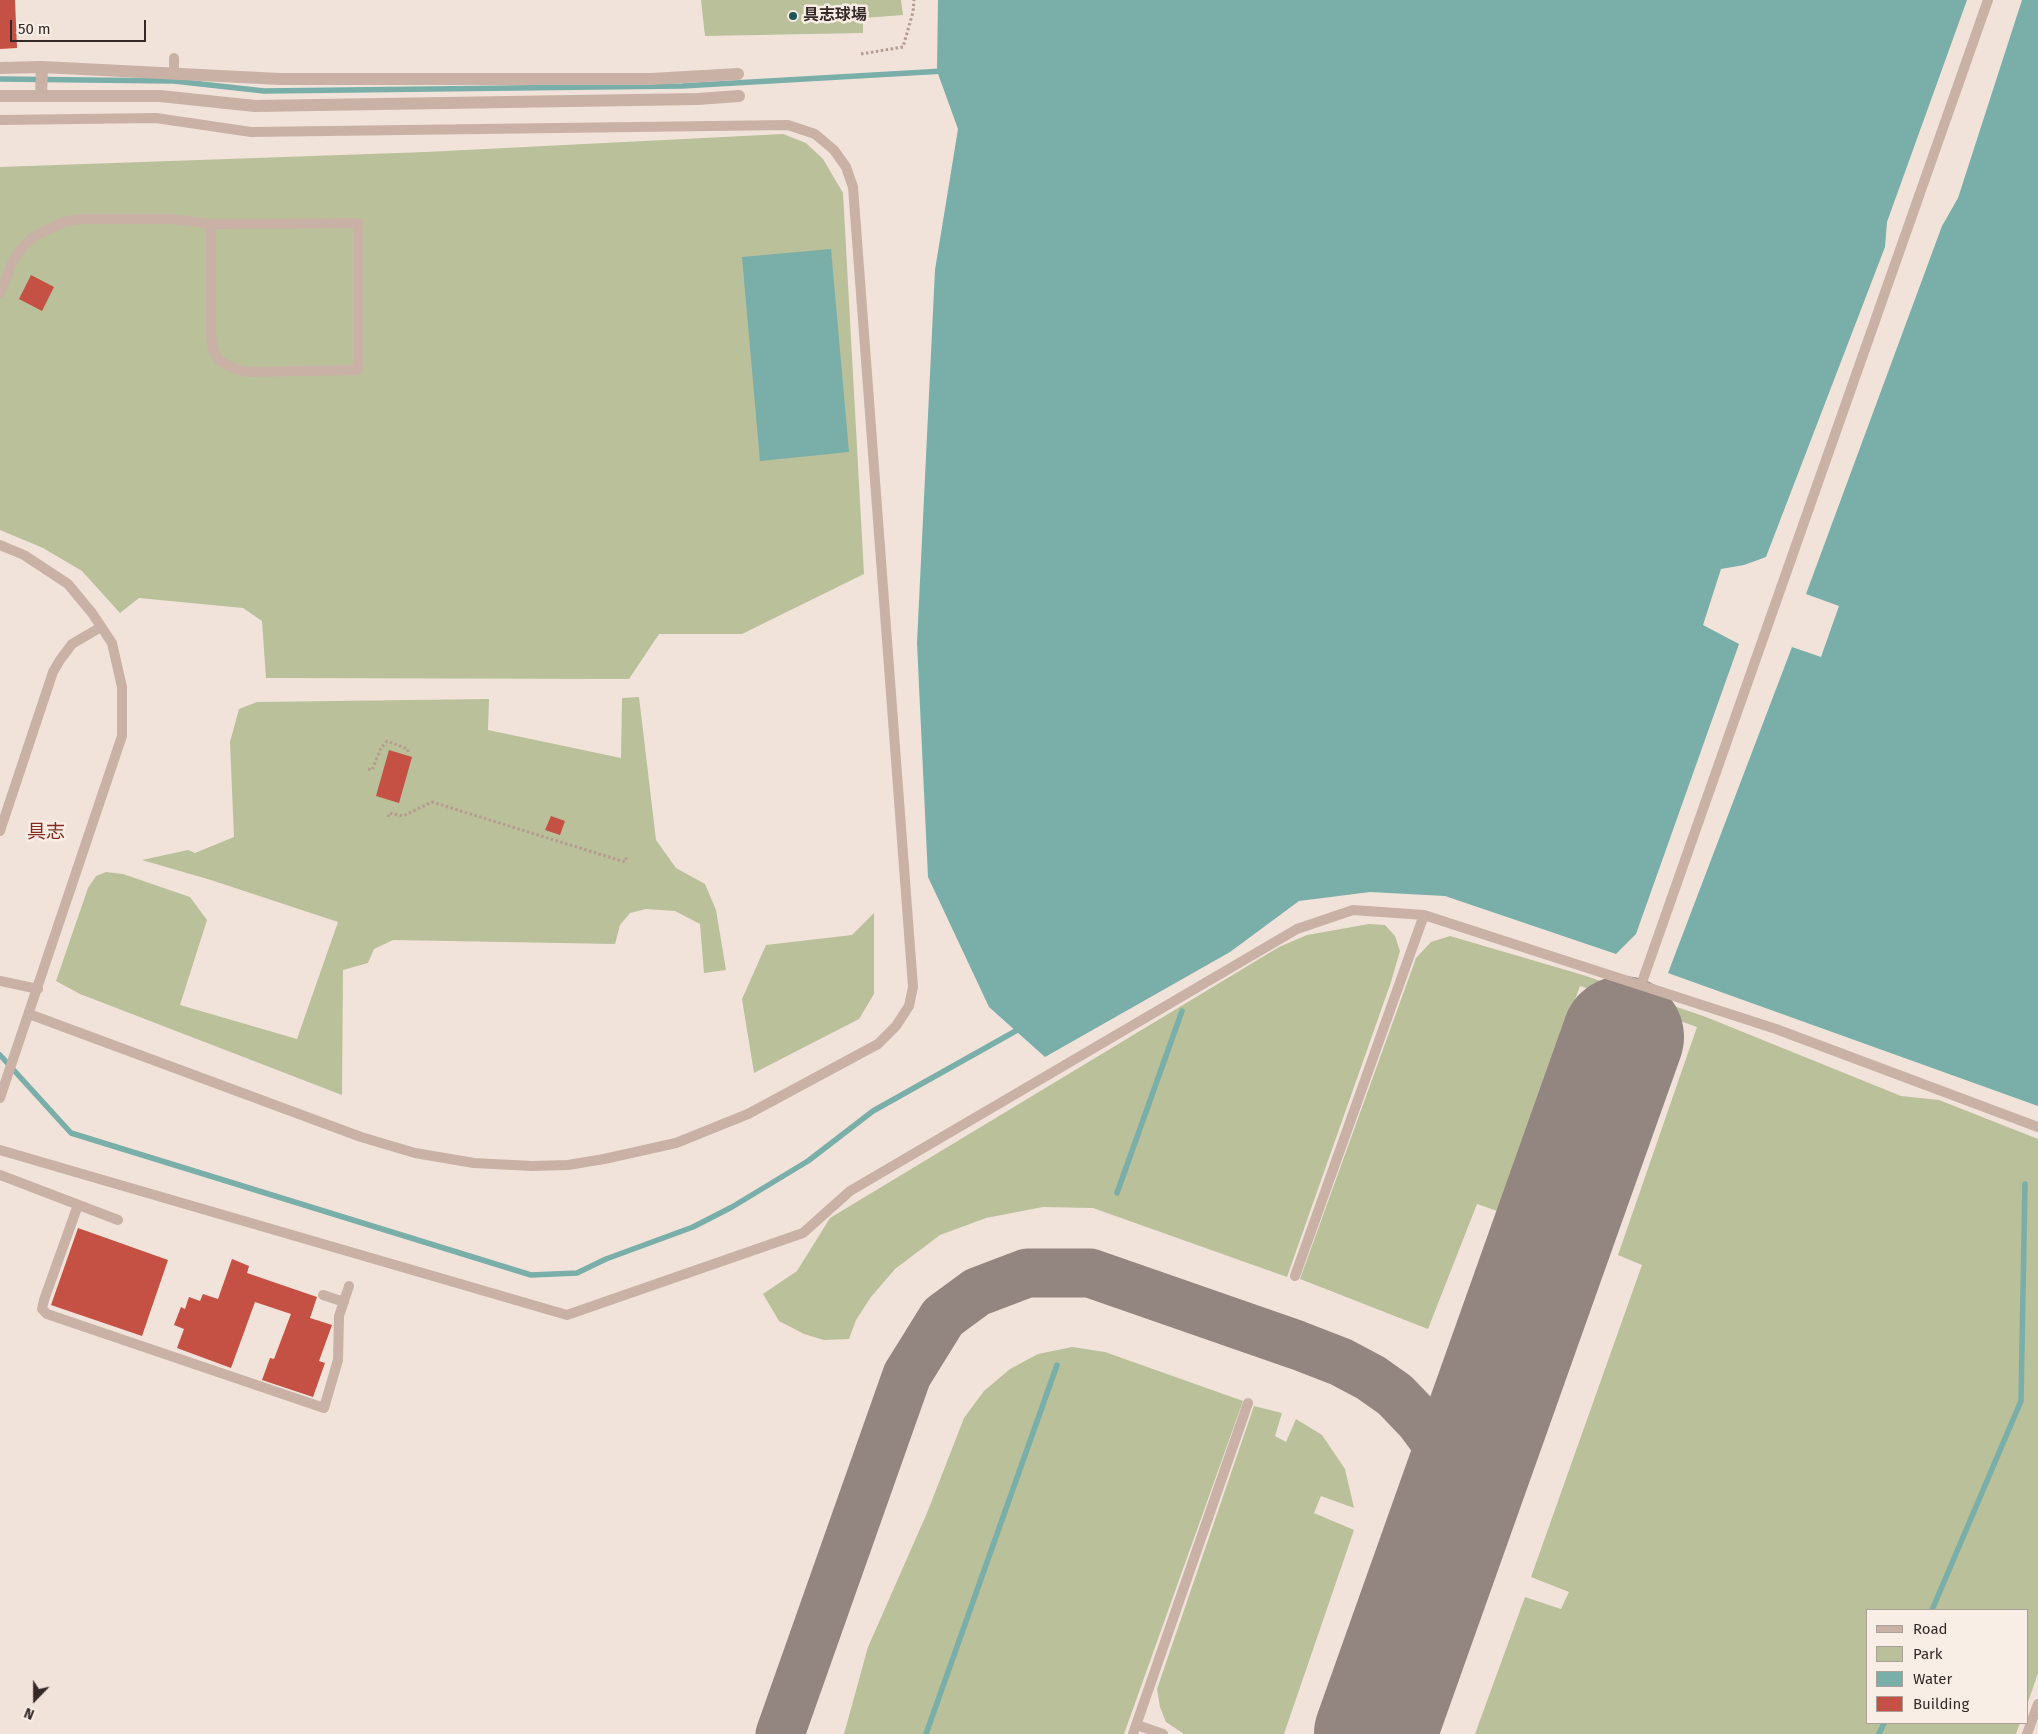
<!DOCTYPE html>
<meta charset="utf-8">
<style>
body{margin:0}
#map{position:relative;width:2038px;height:1734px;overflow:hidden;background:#f1e3da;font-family:"Fira Sans",sans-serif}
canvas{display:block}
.legend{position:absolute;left:1866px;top:1609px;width:162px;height:115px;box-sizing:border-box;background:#f9eee6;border:1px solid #ab9f9a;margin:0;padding:6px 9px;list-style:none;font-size:15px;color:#352927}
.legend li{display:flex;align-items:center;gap:10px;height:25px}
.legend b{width:25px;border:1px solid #ab9f9a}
.north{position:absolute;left:10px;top:1674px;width:50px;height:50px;-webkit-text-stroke:4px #f9eee6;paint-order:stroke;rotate:202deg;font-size:14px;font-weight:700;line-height:20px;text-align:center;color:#352927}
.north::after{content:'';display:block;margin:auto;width:18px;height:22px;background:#352927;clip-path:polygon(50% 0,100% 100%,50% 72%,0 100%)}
.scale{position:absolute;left:10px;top:20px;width:136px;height:22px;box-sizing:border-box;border:2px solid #352927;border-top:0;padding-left:6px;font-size:15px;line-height:18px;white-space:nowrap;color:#352927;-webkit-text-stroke:4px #f9eee6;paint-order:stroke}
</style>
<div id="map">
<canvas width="2038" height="1734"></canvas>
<ul class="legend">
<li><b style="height:6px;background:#c9b1a6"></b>Road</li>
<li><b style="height:14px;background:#b9c09a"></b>Park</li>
<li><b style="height:14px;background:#79aea9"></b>Water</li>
<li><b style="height:14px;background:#c55044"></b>Building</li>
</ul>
<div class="north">N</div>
<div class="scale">50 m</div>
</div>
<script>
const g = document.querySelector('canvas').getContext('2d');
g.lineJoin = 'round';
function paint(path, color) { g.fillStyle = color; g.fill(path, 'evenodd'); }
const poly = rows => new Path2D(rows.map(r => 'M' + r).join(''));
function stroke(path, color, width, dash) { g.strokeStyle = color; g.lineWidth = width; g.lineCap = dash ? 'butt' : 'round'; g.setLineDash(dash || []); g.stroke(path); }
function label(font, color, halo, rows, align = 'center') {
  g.font = font + ' "Fira Sans","Noto Sans JP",sans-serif'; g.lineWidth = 5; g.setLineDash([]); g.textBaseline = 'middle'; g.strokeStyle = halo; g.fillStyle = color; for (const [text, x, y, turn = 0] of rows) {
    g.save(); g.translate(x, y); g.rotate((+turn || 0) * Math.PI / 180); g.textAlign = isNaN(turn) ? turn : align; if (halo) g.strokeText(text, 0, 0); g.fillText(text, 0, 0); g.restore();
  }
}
const green = poly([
 [701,0,901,0,903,15,863,18,863,33,705,36],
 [783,134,806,143,823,159,843,193,864,574,742,634,659,634,629,679,266,678,262,621,243,608,139,598,120,613,82,571,43,548,0,530,0,167,426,152],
 [639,697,656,840,676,868,705,884,716,910,726,970,704,973,700,924,675,911,646,909,630,913,620,925,615,944,393,940,374,949,368,963,343,970,342,1095,80,994,56,981,88,888,96,876,106,872,123,874,190,897,207,920,180,1005,297,1039,338,922,211,880,142,860,188,850,195,853,234,837,230,742,239,709,257,702,489,699,488,730,621,758,622,698],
 [874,913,874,994,859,1019,754,1073,742,999,766,945,852,935],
 [1369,924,1385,925,1395,936,1400,951,1391,982,1287,1277,1093,1208,1043,1207,986,1218,940,1235,895,1269,871,1297,856,1320,849,1339,824,1340,804,1334,779,1321,763,1294,797,1271,830,1218,1279,947,1307,935],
 [1450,936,1583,975,1706,1017,1901,1096,1939,1100,2038,1139,2038,1673,2027,1705,2027,1610,1867,1610,1867,1723,2020,1723,2016,1734,1475,1734,1525,1597,1561,1609,1569,1592,1531,1577,1642,1265,1618,1255,1697,1027,1580,986,1500,1212,1477,1204,1428,1329,1300,1279,1416,958,1431,942],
 [1072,1347,1105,1352,1243,1401,1124,1734,844,1734,868,1647,927,1513,964,1418,984,1391,1010,1369,1038,1354],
 [1254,1406,1282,1413,1275,1436,1286,1442,1296,1419,1322,1435,1345,1469,1354,1508,1321,1496,1314,1513,1354,1530,1284,1734,1184,1734,1166,1722,1160,1707,1157,1689]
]);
const water = poly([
 [938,0,1967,0,1887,222,1885,247,1766,557,1744,565,1721,569,1703,625,1739,644,1636,934,1616,954,1445,896,1370,892,1299,901,1230,952,1045,1057,989,1007,928,877,917,643,935,270,958,129,937,71],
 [2022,0,2038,0,2038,1106,1668,973,1792,647,1821,657,1839,606,1806,594,1942,226,1958,198],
 [831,249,849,452,760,461,742,257]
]);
const stream = poly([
 [0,79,174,81,264,91,682,86,944,71],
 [0,1055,71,1133,531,1275,577,1273,606,1259,693,1227,732,1207,808,1161,873,1111,1021,1028],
 [1117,1193,1182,1011],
 [1932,1610,2021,1401,2025,1184],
 [926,1734,1057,1365],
 [1879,1734,1884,1723]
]);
const taxiway = poly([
 [780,1734,907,1375,943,1317,977,1292,1027,1273,1090,1273,1297,1345,1341,1362,1371,1378,1395,1395,1419,1420,1465,1482]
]);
const runway = poly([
 [1375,1734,1623,1037]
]);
const building = poly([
 [0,0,15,0,17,48,0,49],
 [31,275,54,287,42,311,19,299],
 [389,750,412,757,399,803,376,796],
 [551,816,565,821,560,835,545,830],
 [78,1228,168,1260,142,1336,51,1305],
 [232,1259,249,1266,247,1273,317,1297,310,1318,332,1325,319,1361,325,1363,313,1397,262,1380,270,1358,274,1359,291,1314,255,1302,231,1368,177,1348,184,1329,174,1325,181,1307,185,1309,189,1297,200,1301,203,1294,218,1299]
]);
const path = poly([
 [861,54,903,47,913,12,914,0],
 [368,769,372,770,381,748,387,741,408,749,408,752],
 [388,817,389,813,403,816,432,802,625,862,627,855]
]);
const lane = poly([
 [174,74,174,58],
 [0,120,156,118,251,132,788,125,815,134,834,150,846,167,853,187,913,987,909,1006,896,1026,878,1044,748,1114,676,1143,604,1159,568,1165,532,1166,474,1163,415,1153,361,1137,29,1014],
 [0,293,13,261,21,249,34,236,64,222,82,219,172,219,211,224,358,223,358,370,248,372,233,368,220,361,213,350,211,334,211,224],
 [0,545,24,555,68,584,92,613,112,643,122,687,122,736,0,1098],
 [0,831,53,672,60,660,72,644,101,627],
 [0,981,38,989],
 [1641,985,1988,0],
 [0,1150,567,1315,803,1233,850,1191,1297,929,1353,910,1424,915,1776,1029,2038,1127],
 [0,1175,118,1220],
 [78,1205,44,1300,42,1309,47,1314,324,1408,338,1360,339,1316,349,1286],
 [1295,1276,1424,915],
 [323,1295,344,1302],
 [1137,1725,1163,1734],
 [1133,1734,1248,1403],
 [2027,1734,2038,1704]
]);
const street = poly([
 [0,68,42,67,280,79,651,79,738,74],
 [0,96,160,96,255,106,698,99,739,96],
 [41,96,42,67]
]);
const markers = [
 [793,16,5,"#1d5652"]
];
const poiNames = [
 ["具志球場",803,16]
];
const quarterNames = [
 ["具志",46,833]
];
paint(green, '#b9c09a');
paint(water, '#79aea9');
stroke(stream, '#79aea9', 5.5);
stroke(taxiway, '#938680', 49);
stroke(runway, '#938680', 122);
paint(building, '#c55044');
stroke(path, '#b59b90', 3, [2.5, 2.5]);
stroke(lane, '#c9b1a6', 10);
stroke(street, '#c9b1a6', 12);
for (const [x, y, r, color] of markers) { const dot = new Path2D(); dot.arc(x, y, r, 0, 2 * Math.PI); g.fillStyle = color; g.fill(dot); stroke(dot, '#f9eee6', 2); }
label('bold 16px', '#352927', '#f9eee6', poiNames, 'left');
label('19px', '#842a20', '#f9eee6', quarterNames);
</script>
